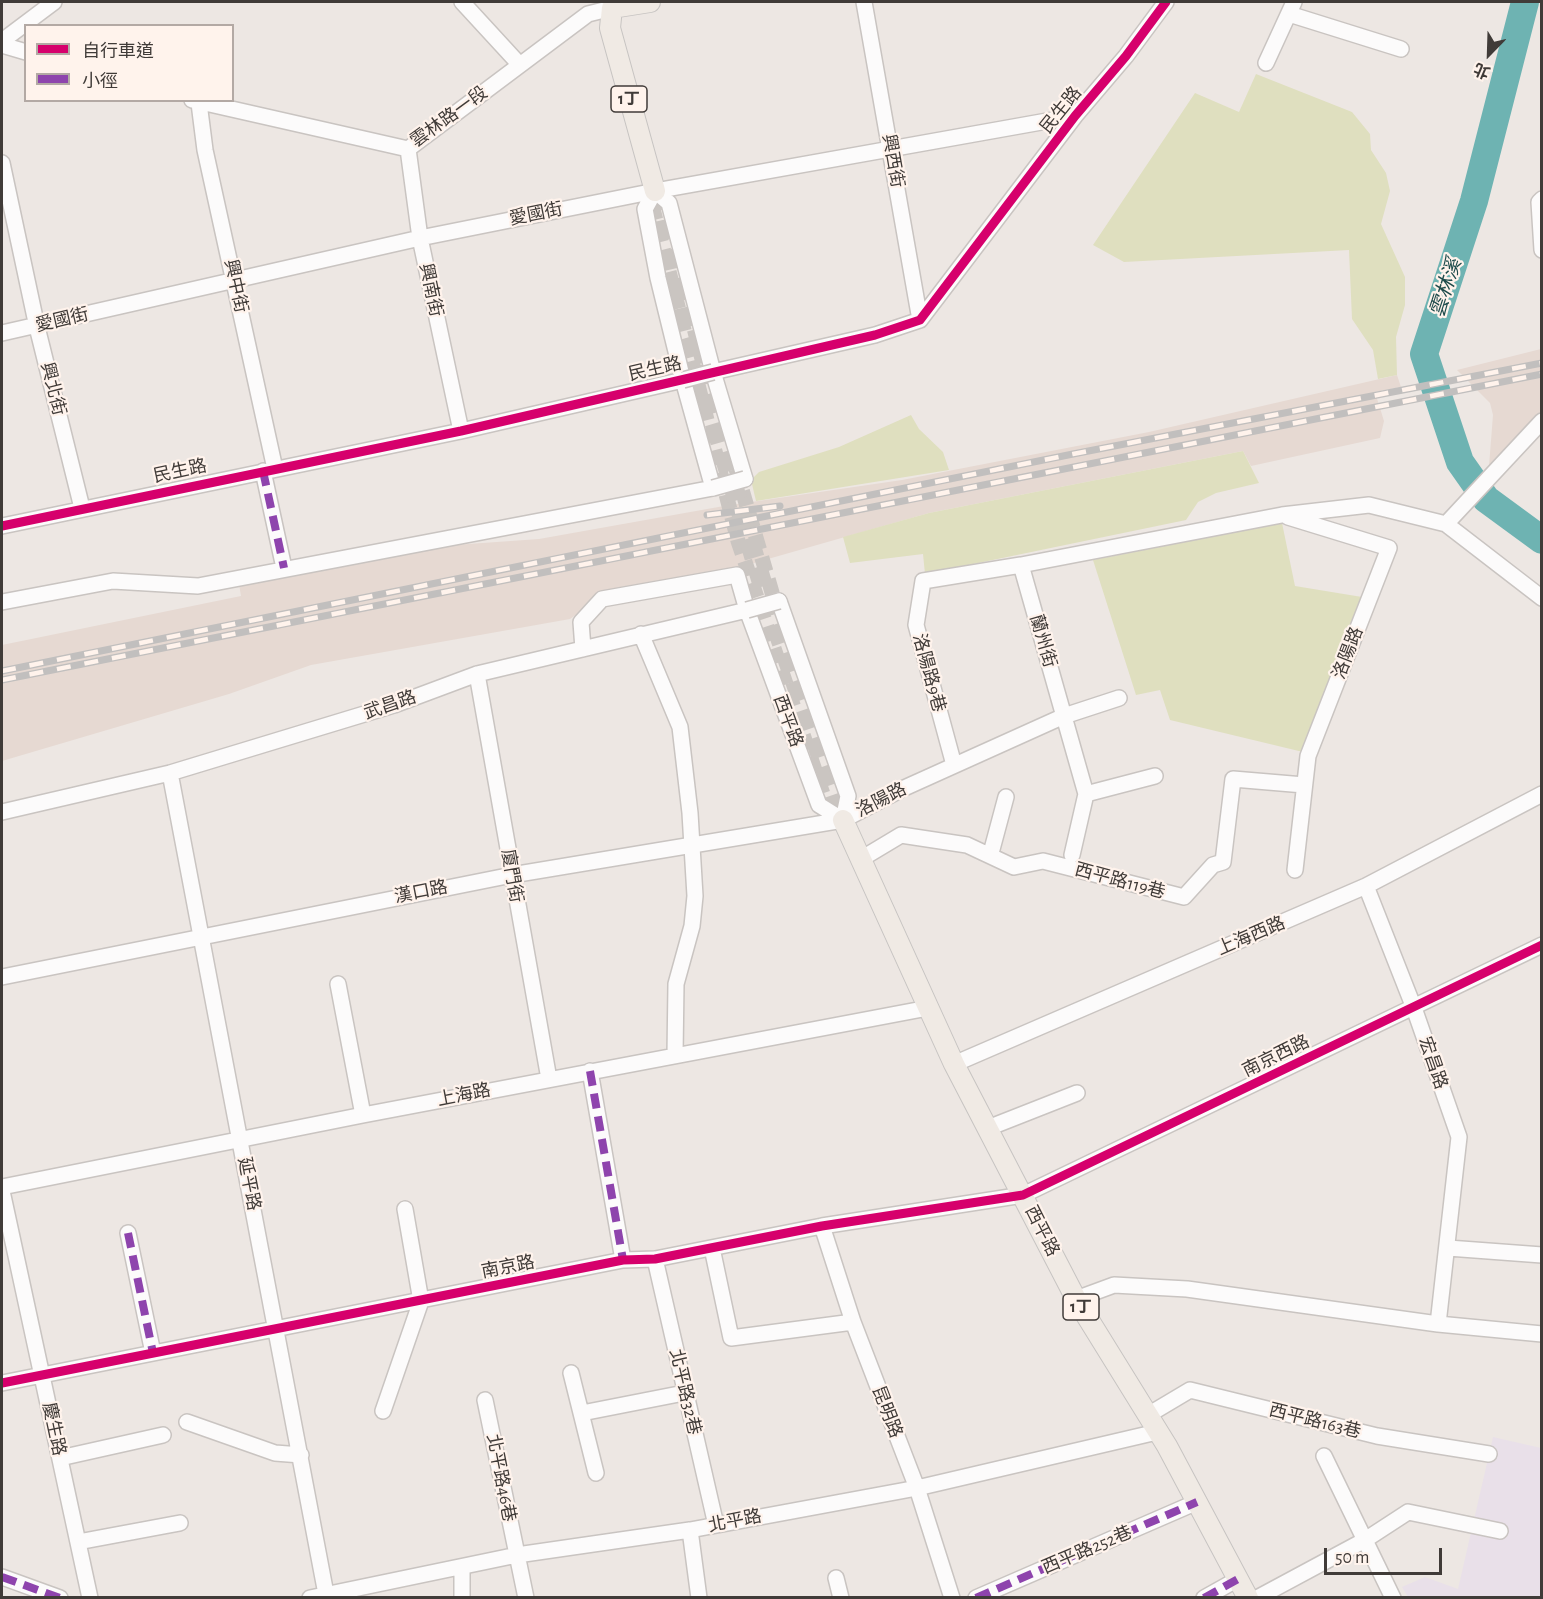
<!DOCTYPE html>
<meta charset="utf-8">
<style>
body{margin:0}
#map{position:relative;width:1543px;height:1599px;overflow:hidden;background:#ede7e3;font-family:"Alegreya Sans","Noto Sans TC",sans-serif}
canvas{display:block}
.frame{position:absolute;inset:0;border:3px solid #403b38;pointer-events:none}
.legend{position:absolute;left:24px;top:24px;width:210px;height:78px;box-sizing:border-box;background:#fff3ec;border:2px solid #b3a9a4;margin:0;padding:8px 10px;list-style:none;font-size:18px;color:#403b38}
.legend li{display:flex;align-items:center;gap:12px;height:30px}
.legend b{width:30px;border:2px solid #b3a9a4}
.north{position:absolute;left:1459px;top:24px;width:60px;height:60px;-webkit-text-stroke:4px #fff3ec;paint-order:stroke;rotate:203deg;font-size:16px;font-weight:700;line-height:24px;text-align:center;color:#403b38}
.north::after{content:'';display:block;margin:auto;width:21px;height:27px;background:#403b38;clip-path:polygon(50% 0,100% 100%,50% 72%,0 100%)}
.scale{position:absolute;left:1324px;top:1548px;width:118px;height:27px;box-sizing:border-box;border:3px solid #403b38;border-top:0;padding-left:8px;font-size:18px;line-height:21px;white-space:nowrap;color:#403b38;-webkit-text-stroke:4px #fff3ec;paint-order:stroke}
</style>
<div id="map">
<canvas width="1543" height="1599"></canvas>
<div class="frame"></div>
<ul class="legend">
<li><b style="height:8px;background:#d6006c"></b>自行車道</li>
<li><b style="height:8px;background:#8e44ad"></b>小徑</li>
</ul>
<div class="north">北</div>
<div class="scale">50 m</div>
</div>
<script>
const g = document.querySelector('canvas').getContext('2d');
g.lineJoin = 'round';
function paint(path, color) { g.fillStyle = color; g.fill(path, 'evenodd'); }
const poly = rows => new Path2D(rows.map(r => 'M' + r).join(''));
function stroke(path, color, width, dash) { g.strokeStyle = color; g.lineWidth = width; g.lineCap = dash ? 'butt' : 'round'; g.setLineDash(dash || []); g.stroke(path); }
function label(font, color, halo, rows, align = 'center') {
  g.font = font + ' "Alegreya Sans","Noto Sans TC",sans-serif'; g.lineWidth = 4.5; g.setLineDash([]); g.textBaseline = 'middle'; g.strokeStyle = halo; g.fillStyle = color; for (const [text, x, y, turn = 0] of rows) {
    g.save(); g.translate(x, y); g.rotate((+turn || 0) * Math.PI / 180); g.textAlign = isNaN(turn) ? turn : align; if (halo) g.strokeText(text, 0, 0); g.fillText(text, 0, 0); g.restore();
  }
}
const built = poly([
 [1541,349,1541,412,1489,466,1493,415,1490,403,1457,370],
 [1397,375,1401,387,1375,392,1384,421,1380,438,1251,466,1243,451,929,513,726,571,602,596,570,619,311,665,229,694,2,761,2,645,241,596,239,584,426,547,539,539,724,506,902,480,1149,432]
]);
const industrial = poly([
 [1493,1437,1541,1448,1541,1597,1408,1597,1402,1587,1425,1577,1458,1589]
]);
const green = poly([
 [1256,74,1352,112,1370,134,1371,150,1386,173,1390,191,1381,224,1405,277,1405,305,1396,337,1397,375,1378,379,1373,350,1352,319,1349,250,1124,262,1093,245,1195,93,1239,112],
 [911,415,919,429,943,452,949,470,756,501,751,480,759,472,839,447],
 [1243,451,1259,483,1216,493,1198,502,1186,520,925,574,923,554,850,563,843,537,929,513],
 [1282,523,1295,586,1362,597,1303,752,1170,720,1160,690,1136,695,1093,560]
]);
const river = poly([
 [1525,2,1474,201,1424,354,1460,462,1486,499,1542,540]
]);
const minorTunnel = poly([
 [652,205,738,541,826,803,831,808],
 [683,285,703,363],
 [736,469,778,613]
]);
const majorTunnel = poly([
 [655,191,686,327,768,603,843,820]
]);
const minor = poly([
 [462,2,520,65],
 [864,2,920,320],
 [1289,14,1401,49],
 [2,41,54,2],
 [2,45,26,52],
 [1266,63,1294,2],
 [192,100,408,149,588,14,612,8,612,2],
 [199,103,205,150,275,469],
 [408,149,420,238,461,431],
 [2,163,37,327,82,508],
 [1542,199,1539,202,1542,250],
 [2,333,420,238,655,191,1075,116],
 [713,372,875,335,920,320,1075,116,1126,56,1166,2],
 [263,471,284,568],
 [1288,517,1389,548,1308,756,1295,870],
 [1446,524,1542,421],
 [2,526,461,431,683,380],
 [1021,565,1086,794,1072,855],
 [779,601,848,796,843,820],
 [2,602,113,581,198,586,713,488,683,380,658,278,645,209,655,191,669,203,713,372,745,479],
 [641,634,680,727,690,813,695,896,692,926,676,984,675,1055],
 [583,649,581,622,602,599,737,575,747,610,819,805,843,820],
 [477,674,549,1079],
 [954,765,916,625,923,581,1021,565,1282,515,1369,505,1446,524,1542,598],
 [170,773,326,1594],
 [1086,794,1155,776],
 [2,812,170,773,394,705,477,674,747,610],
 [991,853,1006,797],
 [861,859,901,835,967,845,1014,867,1043,861,1184,897,1213,865,1223,862,1233,779,1304,785],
 [1366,886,1414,1008,1459,1137,1438,1324],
 [2,977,512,875,843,820,902,789,1064,716,1119,698],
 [338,984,363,1115],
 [954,1064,1366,886,1542,794],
 [590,1071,623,1260],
 [988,1128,1077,1093],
 [2,1187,363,1115,928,1008],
 [2,1191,90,1598],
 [822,1226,853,1322,917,1488,952,1598],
 [128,1233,153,1353],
 [712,1248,731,1338,853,1322],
 [1448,1248,1542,1255],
 [655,1259,716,1525],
 [1076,1299,1114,1285,1187,1289,1438,1324,1542,1334],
 [571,1373,596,1473],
 [2,1383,623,1260,655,1259,822,1226,1023,1195,1542,945],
 [485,1400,526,1598],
 [383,1411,421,1301,405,1209],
 [582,1413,684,1393],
 [1148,1415,1190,1390,1377,1436,1489,1454],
 [187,1422,275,1453,301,1455],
 [1324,1456,1393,1598],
 [60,1458,163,1435],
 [690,1530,699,1598],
 [78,1542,180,1523],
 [2,1577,60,1598],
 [836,1578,841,1598],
 [310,1598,517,1555,690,1530,917,1488,1157,1432],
 [462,1598,462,1567],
 [976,1598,1197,1502],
 [1204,1598,1238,1579],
 [1257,1598,1365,1540,1408,1512,1500,1531]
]);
const major = poly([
 [650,2,612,8,610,28,655,191],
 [843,820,954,1064,1076,1299,1167,1446,1248,1598]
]);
const rail = poly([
 [707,515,780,506],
 [2,671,1073,454,1542,363],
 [2,680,1542,374]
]);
const minorBridge = poly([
 [683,380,713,372],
 [713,488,745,479],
 [747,610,779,601]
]);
const quiet = poly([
 [263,471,284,568],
 [590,1071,623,1260],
 [128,1233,153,1353],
 [2,1577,60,1598],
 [976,1598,1197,1502],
 [1204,1598,1238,1579]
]);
const cycleway = poly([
 [2,526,461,431,875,335,920,320,1075,116,1126,56,1166,2],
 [2,1383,623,1260,655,1259,822,1226,1023,1195,1542,945]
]);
const shields = [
 [629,99,36],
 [1081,1307,36]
];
const shieldNames = [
 ["1丁",629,99],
 ["1丁",1081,1307]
];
const streetNames = [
 ["民生路",1061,110,-51],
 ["雲林路一段",449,117,-36],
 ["興西街",893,161,80],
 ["愛國街",536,214,-11],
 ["興中街",236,286,78],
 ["興南街",431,290,78],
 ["愛國街",62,320,-13],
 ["民生路",655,369,-13],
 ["興北街",53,389,76],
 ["民生路",180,471,-12],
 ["蘭州街",1043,641,74],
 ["洛陽路",1348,653,-69],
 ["洛陽路9巷",929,673,75],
 ["武昌路",390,705,-19],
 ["西平路",788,721,70],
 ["洛陽路",881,800,-27],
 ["廈門街",512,876,80],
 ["西平路119巷",1120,881,15],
 ["漢口路",421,892,-11],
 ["上海西路",1251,936,-23],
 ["南京西路",1276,1056,-26],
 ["宏昌路",1433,1063,71],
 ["上海路",464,1095,-11],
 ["延平路",249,1184,79],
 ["西平路",1042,1231,63],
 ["南京路",508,1267,-11],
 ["北平路32巷",685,1392,77],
 ["昆明路",887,1412,69],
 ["西平路163巷",1315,1421,14],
 ["慶生路",54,1429,78],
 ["北平路46巷",501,1478,79],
 ["北平路",735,1521,-11],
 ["西平路252巷",1087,1550,-23]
];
const waterNames = [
 ["雲林溪",1446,288,-72]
];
paint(built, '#e6d9d2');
paint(industrial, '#e9e0e9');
paint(green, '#dfdfbf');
stroke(river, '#6eb3b2', 28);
stroke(minorTunnel, '#cac5c1', 15, [15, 8]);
stroke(majorTunnel, '#cac5c1', 20, [20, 10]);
stroke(minor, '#c9c4c1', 18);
stroke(major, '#c7c4c2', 22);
stroke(minor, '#fcfbfb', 15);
stroke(major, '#f0eae4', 20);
stroke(rail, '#c1bfbe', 7);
stroke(rail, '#fff3ec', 4.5, [14]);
stroke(minorBridge, '#c9c4c1', 18, []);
stroke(minorBridge, '#fcfbfb', 15);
stroke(quiet, '#8e44ad', 8, [15, 8]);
stroke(cycleway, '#d6006c', 9);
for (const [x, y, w] of shields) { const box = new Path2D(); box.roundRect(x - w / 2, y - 13, w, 26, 4.5); g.fillStyle = '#fff3ec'; g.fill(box); stroke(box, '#403b38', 1.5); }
label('bold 16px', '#403b38', null, shieldNames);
label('18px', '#403b38', '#fff3ec', streetNames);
label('italic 20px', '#1e4b4b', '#fff3ec', waterNames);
</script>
